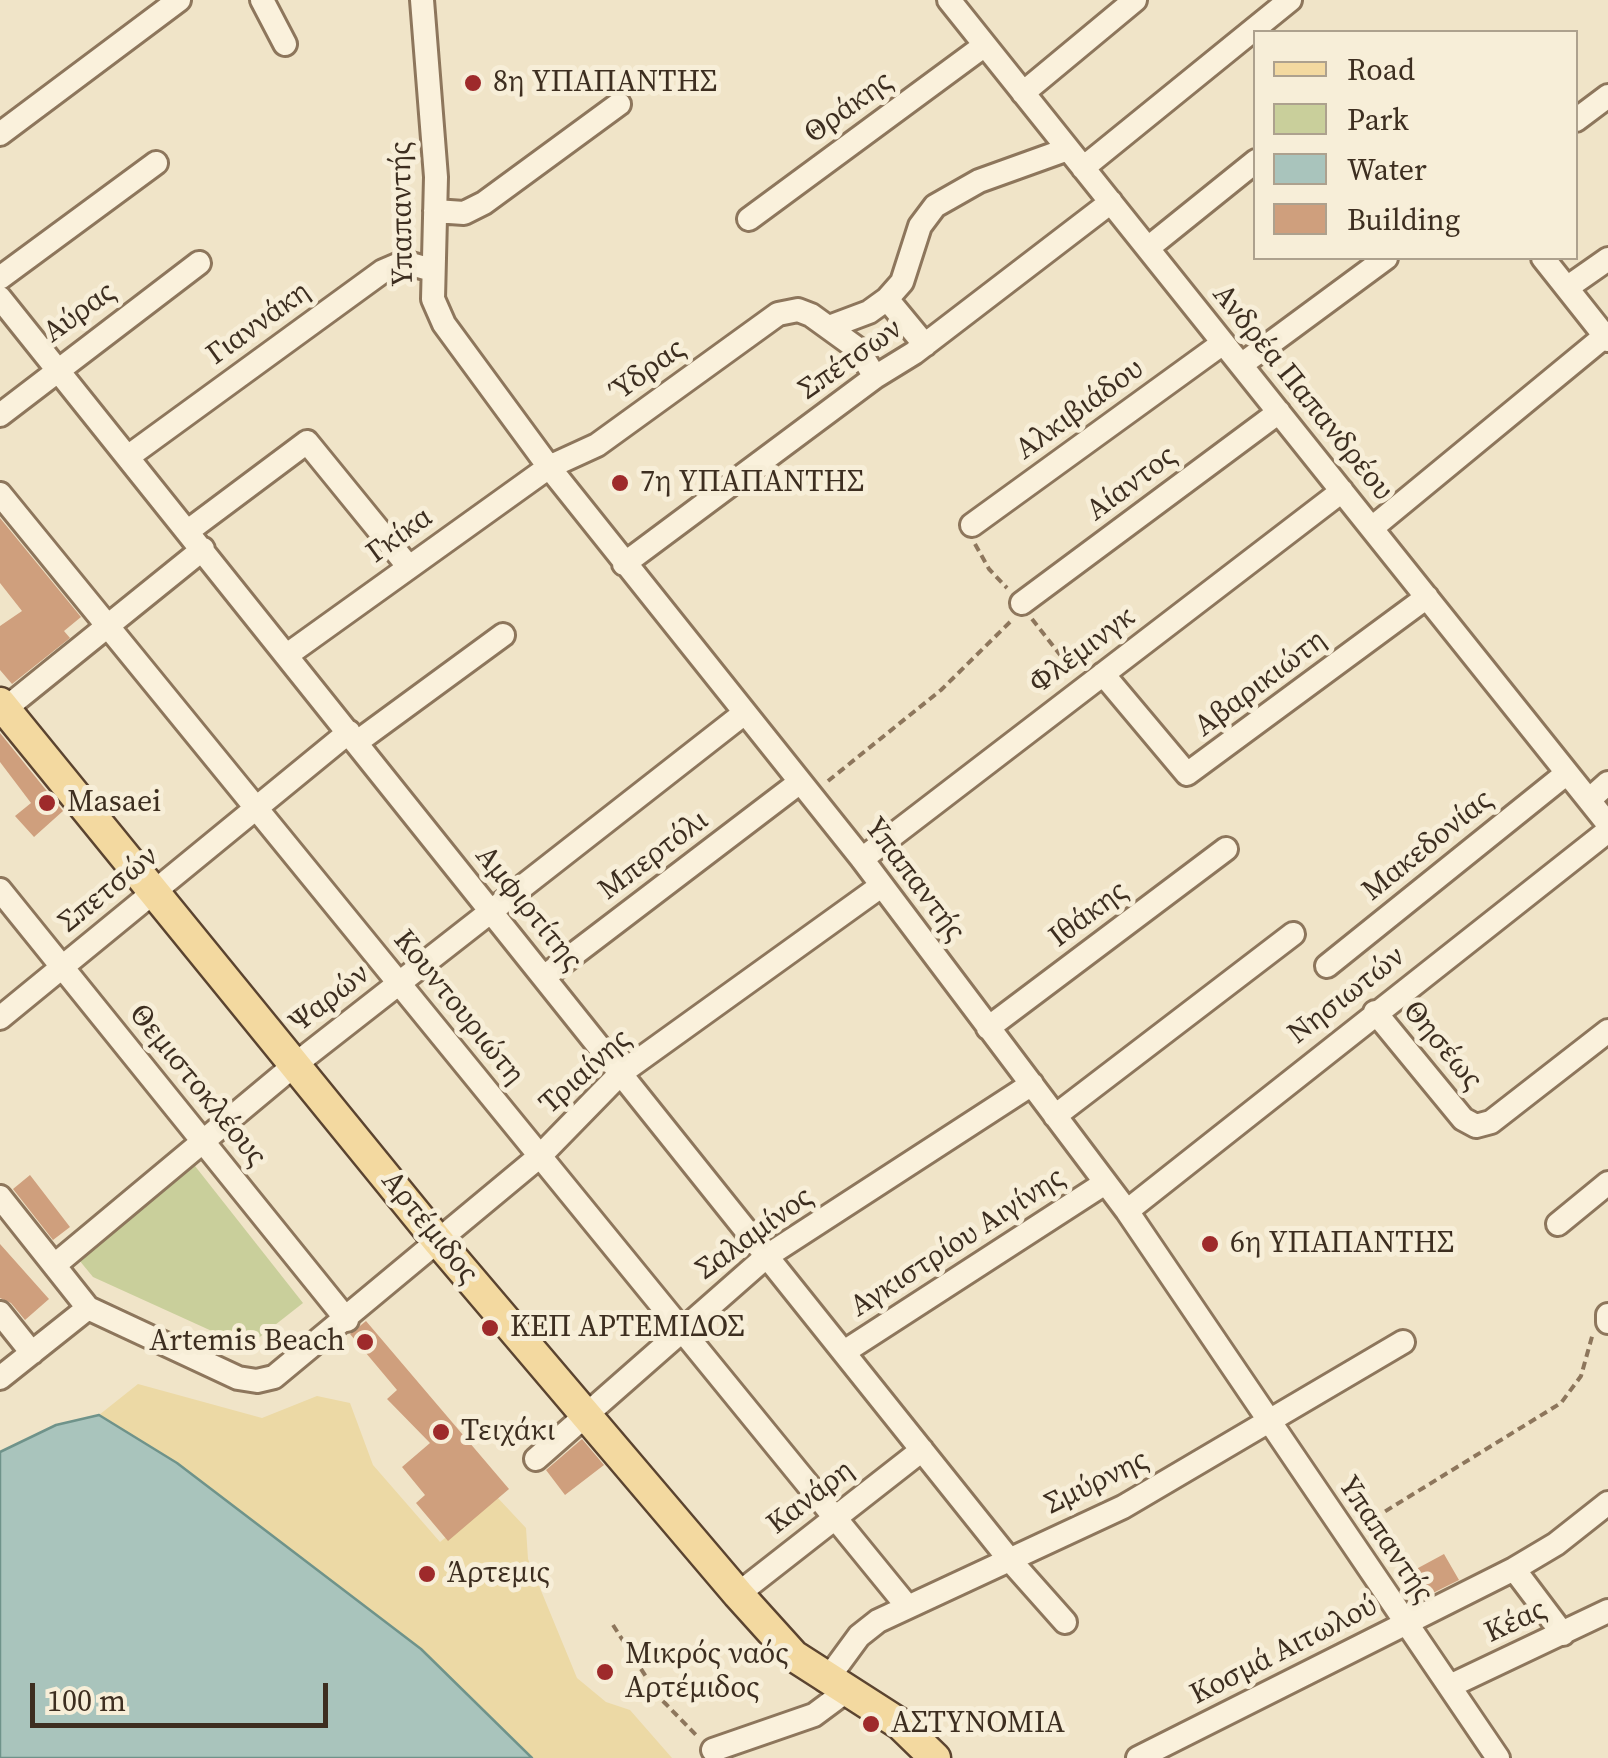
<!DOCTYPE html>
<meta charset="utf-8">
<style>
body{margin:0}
#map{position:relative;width:1608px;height:1758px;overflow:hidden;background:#f0e4c8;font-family:"Source Serif 4",serif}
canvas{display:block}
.legend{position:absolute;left:1253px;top:30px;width:325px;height:230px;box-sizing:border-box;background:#f7eed8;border:2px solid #ada18e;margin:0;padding:12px 18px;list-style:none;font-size:30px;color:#3d2e20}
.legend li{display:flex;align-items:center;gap:20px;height:50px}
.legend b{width:50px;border:2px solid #ada18e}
.scale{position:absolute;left:30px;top:1683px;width:298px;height:45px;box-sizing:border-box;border:5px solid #3d2e20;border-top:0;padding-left:12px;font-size:30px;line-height:35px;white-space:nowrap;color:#3d2e20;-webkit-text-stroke:8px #f7eed8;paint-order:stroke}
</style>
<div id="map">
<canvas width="1608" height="1758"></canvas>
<ul class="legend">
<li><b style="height:12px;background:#f3d9a0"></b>Road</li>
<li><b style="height:28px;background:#c9cf9b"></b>Park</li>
<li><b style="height:28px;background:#a9c4bc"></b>Water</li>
<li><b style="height:28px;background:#cf9f7d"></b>Building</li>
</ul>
<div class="scale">100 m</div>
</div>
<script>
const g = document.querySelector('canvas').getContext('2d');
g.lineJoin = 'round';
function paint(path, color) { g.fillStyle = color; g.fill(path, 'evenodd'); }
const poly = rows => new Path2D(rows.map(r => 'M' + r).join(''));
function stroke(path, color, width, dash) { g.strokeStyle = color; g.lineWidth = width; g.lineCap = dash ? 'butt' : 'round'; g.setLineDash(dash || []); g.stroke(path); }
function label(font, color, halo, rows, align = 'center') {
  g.font = font + ' "Source Serif 4",serif'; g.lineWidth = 10; g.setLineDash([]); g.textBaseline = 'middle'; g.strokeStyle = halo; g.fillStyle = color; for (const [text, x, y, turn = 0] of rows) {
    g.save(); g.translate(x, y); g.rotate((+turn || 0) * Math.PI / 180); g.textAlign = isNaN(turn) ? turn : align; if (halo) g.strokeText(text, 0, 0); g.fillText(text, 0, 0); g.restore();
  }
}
const green = poly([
 [195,1166,303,1303,247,1347,93,1277,79,1260]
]);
const sand = poly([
 [138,1384,262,1418,317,1396,350,1403,373,1465,440,1542,497,1497,526,1528,528,1559,577,1678,606,1702,630,1710,672,1758,532,1758,421,1649,177,1463,99,1415]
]);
const water = poly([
 [99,1415,177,1463,421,1649,532,1758,0,1758,0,1452,56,1425,99,1415]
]);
const building = poly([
 [0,518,81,617,64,631,70,638,12,684,0,670,0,626,22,611,0,583],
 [0,733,63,811,34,837,15,816,31,803,0,762],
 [30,1175,70,1227,53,1240,13,1189],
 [0,1244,49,1299,25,1320,11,1303,0,1298],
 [366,1321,509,1489,448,1541,416,1503,425,1495,402,1467,430,1443,387,1399,397,1390,350,1334],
 [582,1439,604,1465,565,1495,546,1470],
 [1444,1554,1459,1580,1429,1595,1422,1584,1413,1586,1407,1574]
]);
const path = poly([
 [975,544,989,569,1007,588],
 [1032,619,1072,670],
 [828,781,941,690,1012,620],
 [1363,1525,1561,1403,1581,1376,1593,1333],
 [613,1625,659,1697,698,1737]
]);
const minor = poly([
 [262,0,285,44],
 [422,0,436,177,433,299,444,324,549,467,862,859,1127,1211,1498,1758],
 [949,0,1608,824],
 [1023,93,1135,0],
 [1576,120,1608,96],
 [0,134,179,0],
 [1083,168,1290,0],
 [435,211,464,213,484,203,619,104],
 [749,219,985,45],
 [1148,248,1256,161],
 [1543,258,1608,340],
 [0,278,156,163],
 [1568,287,1608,259],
 [0,298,1009,1559,1065,1622],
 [887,299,925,345],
 [829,327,869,312,887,299,902,282,920,226,935,206,979,181,1068,149],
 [1241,365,1386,258],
 [0,415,199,263],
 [129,456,383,271,404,262,432,270],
 [0,494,907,1606],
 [972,525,1223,343],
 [1372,528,1605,336],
 [188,531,307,442,408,566],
 [624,564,875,377,914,353,1111,202],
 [1022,603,1279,412],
 [287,655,549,467,597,445,778,314,798,310,811,315,858,349,875,377],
 [1103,674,1187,774,1427,597],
 [0,713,203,549],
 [357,742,503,635],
 [1589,800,1608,783],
 [862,859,1342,491],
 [0,890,347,1320],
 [1327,966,1567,773],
 [544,977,800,782],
 [1375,1012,1463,1119,1476,1126,1491,1122,1608,1031],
 [0,1018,349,732],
 [988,1028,1226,849],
 [1055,1116,1293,934],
 [0,1197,88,1308],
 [1127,1211,1608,831],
 [1558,1224,1608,1183],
 [56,1264,297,1063,742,715],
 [0,1313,32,1353],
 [1608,1315,1608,1322],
 [844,1352,1105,1183],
 [0,1378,88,1308,238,1378,257,1381,274,1377,540,1156,621,1073,881,886],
 [536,1459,767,1256,1032,1084],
 [1514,1569,1563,1634],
 [738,1594,922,1450],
 [826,1681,859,1636,878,1621,1123,1507,1403,1342],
 [1450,1686,1608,1611],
 [713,1750,814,1715,845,1692],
 [1138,1758,1514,1569,1556,1544,1608,1503]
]);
const major = poly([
 [0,703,438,1241,738,1594,794,1656,900,1724,935,1758]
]);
const markers = [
 [473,83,10,"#9e2a2b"],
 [620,483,10,"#9e2a2b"],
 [47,803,10,"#9e2a2b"],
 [1210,1244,10,"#9e2a2b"],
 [490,1328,10,"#9e2a2b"],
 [365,1342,10,"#9e2a2b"],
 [441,1432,10,"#9e2a2b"],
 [427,1574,10,"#9e2a2b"],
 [605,1672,10,"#9e2a2b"],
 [871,1724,10,"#9e2a2b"]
];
const poiNames = [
 ["8η ΥΠΑΠΑΝΤΗΣ",493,83],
 ["7η ΥΠΑΠΑΝΤΗΣ",640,483],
 ["Masaei",67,803],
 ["6η ΥΠΑΠΑΝΤΗΣ",1230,1244],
 ["ΚΕΠ ΑΡΤΕΜΙΔΟΣ",510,1328],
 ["Artemis Beach",345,1342,"right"],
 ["Τειχάκι",461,1432],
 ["Άρτεμις",447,1574],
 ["Μικρός ναός",625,1655],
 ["Αρτέμιδος",625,1689],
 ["ΑΣΤΥΝΟΜΙΑ",891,1724]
];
const streetNames = [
 ["Θράκης",849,108,-36],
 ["Υπαπαντής",403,214,-91],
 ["Αύρας",80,313,-36],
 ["Γιαννάκη",259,324,-36],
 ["Σπέτσων",851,360,-35],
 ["Ύδρας",648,371,-36],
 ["Ανδρέα Παπανδρέου",1302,393,51],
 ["Αλκιβιάδου",1080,410,-36],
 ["Αίαντος",1132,484,-37],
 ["Γκίκα",400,536,-36],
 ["Φλέμινγκ",1083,651,-37],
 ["Αβαρικιώτη",1261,684,-37],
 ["Μακεδονίας",1428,846,-39],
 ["Μπερτόλι",654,856,-37],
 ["Υπαπαντής",914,880,53],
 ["Σπετσών",109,890,-39],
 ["Αμφιρτίτης",528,909,51],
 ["Ιθάκης",1089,915,-37],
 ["Νησιωτών",1347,996,-38],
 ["Ψαρών",330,999,-38],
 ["Κουντουριώτη",458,1008,51],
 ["Θησέως",1442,1046,50],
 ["Τριαίνης",586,1072,-42],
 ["Θεμιστοκλέους",197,1086,51],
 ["Αρτέμιδος",429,1228,51],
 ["Σαλαμίνος",755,1234,-36],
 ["Αγκιστρίου Αιγίνης",958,1243,-33],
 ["Σμύρνης",1097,1483,-26],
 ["Κανάρη",811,1498,-38],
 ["Υπαπαντής",1385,1540,56],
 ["Κέας",1516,1622,-25],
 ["Κοσμά Αιτωλού",1284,1651,-27]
];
paint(green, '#c9cf9b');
paint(sand, '#ecd9a5');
paint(water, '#a9c4bc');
stroke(water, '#6f938a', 2.5);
paint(building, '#cf9f7d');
stroke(minor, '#8d765c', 28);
stroke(major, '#5b4430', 35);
stroke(path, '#8d765c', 4, [8, 5]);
stroke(minor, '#faf1dc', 22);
stroke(major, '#f3d9a0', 30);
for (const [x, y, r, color] of markers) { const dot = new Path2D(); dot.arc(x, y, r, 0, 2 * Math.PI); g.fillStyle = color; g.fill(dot); stroke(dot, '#f7eed8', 4); }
label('30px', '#3d2e20', '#f7eed8', poiNames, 'left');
label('30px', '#3d2e20', '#f7eed8', streetNames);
</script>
